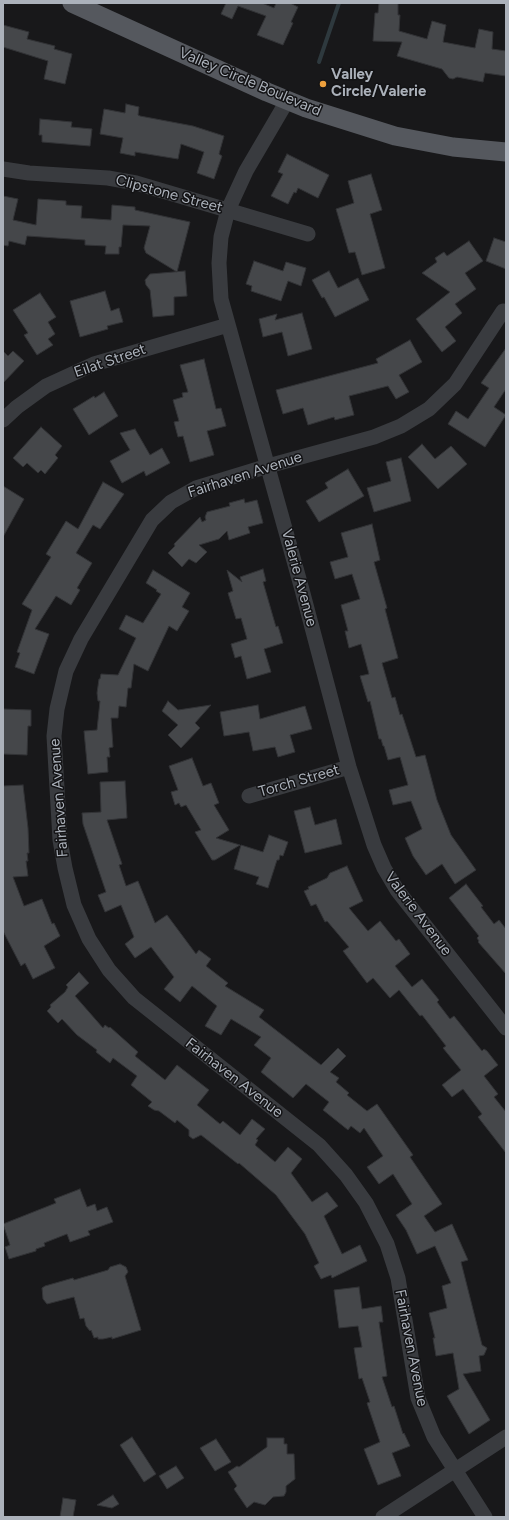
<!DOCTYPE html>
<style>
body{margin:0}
#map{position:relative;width:509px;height:1520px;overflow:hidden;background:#18181a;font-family:Figtree,sans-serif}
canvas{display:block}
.frame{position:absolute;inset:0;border:4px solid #abb1ba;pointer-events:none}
</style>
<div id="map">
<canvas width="509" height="1520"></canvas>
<div class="frame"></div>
</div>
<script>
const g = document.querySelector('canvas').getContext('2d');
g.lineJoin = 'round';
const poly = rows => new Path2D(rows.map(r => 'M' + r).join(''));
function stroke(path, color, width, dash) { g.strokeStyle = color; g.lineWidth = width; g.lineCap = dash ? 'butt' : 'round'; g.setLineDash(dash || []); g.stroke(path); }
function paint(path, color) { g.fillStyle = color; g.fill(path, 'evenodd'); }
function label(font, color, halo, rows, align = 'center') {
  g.font = font + ' Figtree,sans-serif'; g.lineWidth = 3; g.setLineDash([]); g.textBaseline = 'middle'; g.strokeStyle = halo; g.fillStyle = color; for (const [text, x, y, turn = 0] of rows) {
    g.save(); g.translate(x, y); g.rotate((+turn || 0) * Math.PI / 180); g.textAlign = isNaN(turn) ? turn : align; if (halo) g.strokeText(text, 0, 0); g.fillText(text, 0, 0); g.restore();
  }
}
const stream = poly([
 [319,62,339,3]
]);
const building = poly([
 [226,3,262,3,274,8,276,3,290,3,298,7,291,22,293,23,283,45,257,35,266,16,238,6,232,19,221,14,226,3],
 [379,3,398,3,398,15,400,15,399,31,427,39,432,21,446,25,443,42,475,48,479,29,493,32,492,49,506,51,506,76,485,73,483,82,457,77,453,79,449,78,442,69,397,56,402,42,373,41,375,13,378,13,379,3],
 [3,25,29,32,27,39,55,46,54,49,72,54,65,84,44,79,48,61,3,47,3,25],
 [126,104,139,107,138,115,140,116,193,126,224,136,219,154,222,156,214,179,197,173,204,152,181,144,178,159,135,152,135,156,120,153,123,138,100,134,104,109,125,113,126,104],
 [40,119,72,122,71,127,92,129,90,146,42,142,42,135,39,135,40,119],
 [287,154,329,175,318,198,298,188,296,193,294,192,288,204,271,196,283,174,278,172,287,154],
 [371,174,382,210,370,214,385,268,362,275,355,252,349,253,336,209,354,203,348,181,371,174],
 [3,196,18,199,13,220,36,225,38,199,66,201,66,205,82,206,81,218,111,220,112,205,135,207,135,210,190,222,177,272,146,253,144,248,150,226,123,225,121,247,119,247,119,254,105,254,106,246,85,245,85,240,27,236,25,245,9,241,8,246,3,245,3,196],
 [494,238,506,242,506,269,486,261,494,238],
 [469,241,483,261,465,273,476,289,455,304,462,313,445,327,456,341,442,352,416,319,450,292,422,273,437,262,435,258,444,252,447,256,469,241],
 [254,261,283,271,286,262,306,268,301,286,288,281,281,301,251,291,252,286,246,284,254,261],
 [185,271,187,296,174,297,174,315,153,317,150,290,146,285,145,280,150,274,185,271],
 [329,271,338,288,358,278,369,300,335,317,324,297,322,298,312,280,329,271],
 [105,291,111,311,119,308,123,322,107,326,108,329,80,337,70,301,105,291],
 [40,293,56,317,48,322,55,334,48,339,53,345,37,355,24,335,28,333,13,310,40,293],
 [302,313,312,349,288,356,282,332,263,337,259,319,277,314,275,320,302,313],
 [410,340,422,362,399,375,409,392,396,399,388,386,349,396,354,415,335,420,334,417,308,425,303,408,283,414,276,390,378,363,376,359,410,340],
 [506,348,506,389,494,407,506,415,485,447,448,424,456,411,468,419,489,388,481,383,506,348],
 [3,351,8,356,13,351,24,361,3,383,3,351],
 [204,359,216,409,221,408,226,426,207,431,214,455,190,462,183,436,178,437,174,422,179,421,173,400,183,397,182,393,188,392,180,365,204,359],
 [104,392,118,416,89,435,73,409,94,396,95,398,104,392],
 [41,427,62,446,55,455,58,458,45,474,41,470,38,473,27,463,23,467,13,458,41,427],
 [135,429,150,455,162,448,170,463,146,476,144,471,122,483,110,461,130,450,120,433,135,429],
 [422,444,435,459,451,446,467,464,438,489,408,457,422,444],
 [401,458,411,501,374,512,367,488,391,481,386,462,401,458],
 [348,469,364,496,319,522,306,501,328,488,325,483,348,469],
 [103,482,124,494,100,529,93,525,76,553,92,563,77,588,80,590,71,605,56,596,35,629,49,634,34,674,15,667,20,653,17,652,32,610,22,604,51,557,46,554,66,521,78,529,103,482],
 [3,486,24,499,3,537,3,486],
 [244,499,245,503,257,500,263,523,248,527,250,533,229,540,227,531,219,539,199,545,207,552,196,563,189,559,182,567,168,553,175,546,174,544,200,517,202,522,206,520,205,517,207,512,230,506,229,503,244,499],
 [372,524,380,560,374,562,387,608,385,609,398,658,382,663,392,698,395,697,400,715,402,714,416,757,425,755,437,800,451,835,476,870,455,884,442,864,426,875,413,856,405,838,422,829,411,801,393,805,389,790,408,785,400,757,388,760,384,746,383,746,381,739,379,739,370,701,368,702,360,676,369,674,361,644,349,648,345,631,348,631,341,605,360,599,352,574,335,579,330,562,348,557,341,533,372,524],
 [263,569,266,581,263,582,276,627,278,626,283,643,264,649,271,672,247,679,241,656,235,658,231,644,247,639,241,618,236,619,228,593,233,591,227,570,242,582,240,577,263,569],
 [153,570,190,593,182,607,189,611,177,631,169,626,148,671,134,664,131,688,128,688,126,707,119,706,118,718,111,718,113,747,109,748,110,757,107,757,108,772,88,774,84,731,97,730,100,701,98,701,97,693,99,679,100,679,101,674,118,675,136,638,119,629,126,615,143,623,161,594,156,591,157,590,146,583,153,570],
 [168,701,178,710,211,705,195,723,200,728,181,748,168,735,178,725,162,711,168,701],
 [258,705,260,719,305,706,312,729,290,735,295,752,278,757,275,747,253,751,249,732,224,736,220,712,258,705],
 [3,709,31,710,31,726,28,726,27,755,3,754,3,709],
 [192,758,203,786,211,783,219,803,214,805,229,830,216,838,240,845,215,860,212,860,195,832,201,830,186,805,181,807,179,803,175,805,171,792,178,790,169,766,192,758],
 [125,781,127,818,107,820,122,864,119,865,126,886,138,881,155,923,167,915,196,954,199,950,211,959,206,966,228,983,225,986,264,1010,259,1017,321,1065,338,1048,346,1056,330,1072,339,1078,336,1082,349,1093,347,1095,367,1111,377,1104,413,1155,410,1157,442,1204,424,1216,435,1232,452,1224,468,1260,461,1262,482,1345,487,1348,484,1355,479,1356,481,1371,463,1374,490,1420,469,1434,447,1396,459,1389,453,1353,436,1356,433,1338,435,1338,429,1313,447,1308,442,1286,451,1283,435,1246,417,1254,406,1230,396,1215,412,1204,393,1174,379,1184,367,1167,383,1156,364,1128,360,1133,351,1126,348,1130,323,1110,329,1102,306,1084,293,1098,261,1072,271,1058,254,1045,261,1037,231,1019,221,1035,205,1026,217,1006,192,986,180,1002,164,989,174,977,151,947,135,958,125,944,134,937,121,905,105,912,98,895,106,892,83,824,82,813,101,812,100,782,125,781],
 [23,785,28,828,29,853,27,853,28,861,26,861,28,876,13,877,24,906,42,899,52,924,54,923,60,936,44,946,55,968,33,979,25,963,21,966,3,931,3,786,23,785],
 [310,807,315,825,336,819,342,844,305,853,294,811,310,807],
 [269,835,288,842,283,856,280,855,279,860,277,860,268,888,256,884,259,877,234,869,241,845,263,852,269,835],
 [347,866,363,901,349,908,368,931,380,921,396,941,399,939,410,954,395,966,412,987,422,979,439,1000,437,1002,450,1019,454,1016,482,1051,484,1049,487,1051,498,1065,484,1076,498,1094,494,1097,506,1112,506,1153,478,1117,482,1114,463,1089,452,1097,442,1085,461,1070,443,1048,446,1046,422,1015,420,1016,399,990,390,998,373,978,367,983,343,951,349,947,327,921,325,922,316,904,311,906,304,891,309,889,308,887,327,878,330,873,347,866],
 [466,884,483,906,481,907,494,924,499,920,506,929,506,974,478,942,479,941,477,938,479,936,449,898,466,884],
 [79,972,89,983,75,996,103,1028,105,1025,109,1028,110,1027,138,1052,135,1056,165,1080,177,1065,209,1090,197,1105,220,1124,223,1121,240,1135,252,1119,265,1129,256,1139,258,1140,255,1145,275,1162,288,1147,302,1159,291,1173,312,1202,327,1192,338,1206,324,1216,342,1254,360,1245,367,1261,332,1278,331,1275,321,1279,314,1266,319,1263,305,1234,276,1195,239,1163,238,1164,201,1135,193,1139,189,1136,189,1130,177,1120,175,1123,159,1111,154,1110,148,1106,152,1102,131,1085,137,1076,113,1058,110,1063,96,1052,97,1050,77,1035,62,1019,58,1023,47,1011,51,1007,50,1005,65,992,68,987,66,985,79,972],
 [80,1189,87,1207,95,1204,97,1211,107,1207,113,1222,88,1231,90,1235,70,1242,67,1234,44,1243,45,1246,36,1249,36,1251,9,1259,5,1247,10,1245,3,1224,56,1203,54,1199,80,1189],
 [120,1264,126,1267,128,1272,125,1276,141,1330,112,1339,112,1337,103,1339,98,1339,98,1337,94,1338,91,1330,90,1331,86,1326,84,1318,80,1319,74,1297,47,1304,43,1299,42,1288,45,1286,73,1278,74,1280,108,1270,110,1267,120,1264],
 [359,1287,362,1309,381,1306,383,1322,379,1322,387,1376,382,1377,392,1407,394,1406,403,1434,404,1433,410,1446,392,1453,401,1476,378,1485,364,1449,380,1442,367,1403,370,1402,362,1378,359,1379,354,1348,362,1347,358,1326,339,1328,334,1290,359,1287],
 [132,1437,156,1474,144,1482,120,1445,132,1437],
 [267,1438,284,1438,284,1444,287,1444,287,1454,294,1454,295,1479,286,1486,286,1492,284,1496,273,1497,265,1505,254,1502,247,1508,234,1489,237,1486,228,1472,237,1466,239,1467,267,1447,267,1438],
 [216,1439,231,1462,215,1471,200,1448,216,1439],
 [176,1466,184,1478,167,1489,159,1476,176,1466],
 [113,1495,119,1504,112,1508,97,1505,113,1495],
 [63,1498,76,1500,73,1517,60,1517,63,1498]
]);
const minor = poly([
 [287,101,246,171,228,210,221,237,219,263,221,299,301,586,349,767,374,845,384,868,397,890,506,1028],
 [3,169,29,173,108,178,136,183,308,234],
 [3,420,17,407,46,386,94,364,228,325],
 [249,796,349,767],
 [383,1517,506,1437],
 [485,1517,434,1437,418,1398,398,1278,387,1244,366,1203,346,1175,319,1145,134,998,109,970,89,939,74,905,65,868,60,840,54,736,57,709,66,671,81,639,152,520,171,502,196,488,268,466,374,437,401,426,429,409,455,384,503,311]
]);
const major = poly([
 [72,3,267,92,306,108,395,136,453,147,506,152]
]);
const markers = [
 [323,84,4,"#eda03d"]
];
const poiNames = [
 ["Valley",331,75],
 ["Circle/Valerie",331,92]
];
const streetNames = [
 ["Valley Circle Boulevard",250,82,23],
 ["Clipstone Street",169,194,15],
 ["Eilat Street",110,361,-19],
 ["Fairhaven Avenue",245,475,-18],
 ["Valerie Avenue",299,578,75],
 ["Torch Street",299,781,-16],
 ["Fairhaven Avenue",59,798,-94],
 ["Valerie Avenue",418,914,53],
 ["Fairhaven Avenue",234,1078,38],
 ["Fairhaven Avenue",411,1348,79]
];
stroke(stream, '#2e393e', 4);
paint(building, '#45474a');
stroke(building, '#323336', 1);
stroke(minor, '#393b3f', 15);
stroke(major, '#55585e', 19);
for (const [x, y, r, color] of markers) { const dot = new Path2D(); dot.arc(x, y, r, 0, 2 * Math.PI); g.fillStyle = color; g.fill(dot); stroke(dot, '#131315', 1.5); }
label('bold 15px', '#abb1ba', '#131315', poiNames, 'left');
label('15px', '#abb1ba', '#131315', streetNames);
</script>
